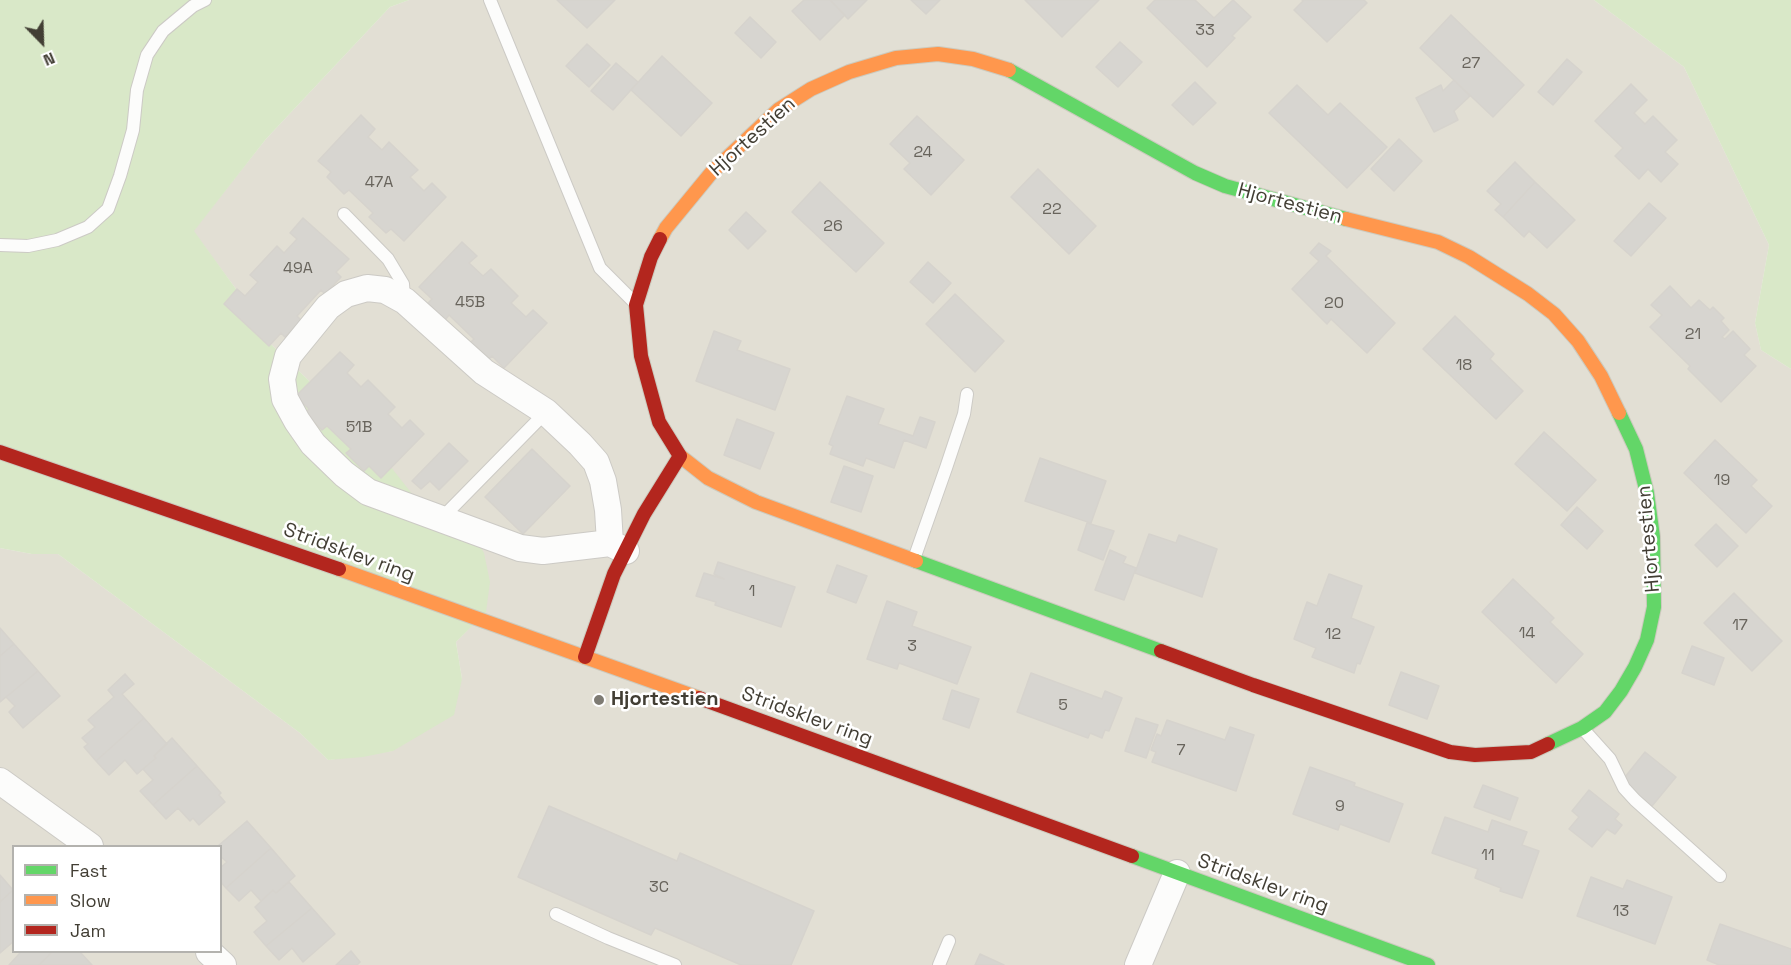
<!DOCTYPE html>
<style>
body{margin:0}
#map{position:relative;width:1791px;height:965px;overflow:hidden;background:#eeede7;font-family:"Space Grotesk",sans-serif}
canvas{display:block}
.legend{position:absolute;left:12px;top:845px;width:210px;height:108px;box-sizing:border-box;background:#fff;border:2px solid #b3b2ae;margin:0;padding:8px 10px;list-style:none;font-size:18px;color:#423e34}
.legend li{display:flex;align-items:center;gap:12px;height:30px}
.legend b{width:30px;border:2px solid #b3b2ae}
.north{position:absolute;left:12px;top:12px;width:60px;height:60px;-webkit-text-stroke:4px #fff;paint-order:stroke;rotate:157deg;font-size:16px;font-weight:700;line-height:24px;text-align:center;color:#423e34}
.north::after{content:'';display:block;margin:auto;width:21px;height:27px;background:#423e34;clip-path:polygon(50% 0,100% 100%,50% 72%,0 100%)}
</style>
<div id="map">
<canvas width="1791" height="965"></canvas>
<ul class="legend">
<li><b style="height:8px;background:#63d668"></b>Fast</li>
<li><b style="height:8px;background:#ff974d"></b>Slow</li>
<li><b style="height:8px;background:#b3261e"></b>Jam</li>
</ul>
<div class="north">N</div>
</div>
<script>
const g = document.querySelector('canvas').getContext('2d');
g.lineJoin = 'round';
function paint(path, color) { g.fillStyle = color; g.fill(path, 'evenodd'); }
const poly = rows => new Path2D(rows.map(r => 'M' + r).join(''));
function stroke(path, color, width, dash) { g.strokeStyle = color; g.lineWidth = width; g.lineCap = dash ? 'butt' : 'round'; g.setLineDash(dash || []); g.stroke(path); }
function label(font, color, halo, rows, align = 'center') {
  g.font = font + ' "Space Grotesk",sans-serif'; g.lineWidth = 5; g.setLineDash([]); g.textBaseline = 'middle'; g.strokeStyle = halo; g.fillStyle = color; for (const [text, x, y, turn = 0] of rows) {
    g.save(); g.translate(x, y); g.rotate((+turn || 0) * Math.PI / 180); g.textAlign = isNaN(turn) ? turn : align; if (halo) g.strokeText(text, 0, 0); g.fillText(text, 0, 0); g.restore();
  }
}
const residential = poly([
 [409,0,1594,0,1684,67,1769,245,1755,323,1761,350,1791,369,1791,965,0,965,0,548,32,554,58,554,300,733,328,760,392,751,418,735,462,679,456,642,486,611,435,523,328,399,256,330,236,289,193,231,266,139,390,7],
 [14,846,220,846,220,952,14,952]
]);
const green = poly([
 [0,0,409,0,390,7,266,139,194,231,236,289,256,330,328,399,357,424,435,523,468,527,484,553,490,582,486,612,456,642,462,679,454,715,393,751,363,757,328,760,300,733,58,554,32,554,0,548],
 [1594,0,1791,0,1791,369,1761,350,1755,323,1769,245,1684,67]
]);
const building = poly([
 [557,0,615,0,587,28,557,0],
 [804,0,830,0,845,15,820,40,792,11,804,0],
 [830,0,867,0,848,19,830,0],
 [911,0,940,0,926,14,911,0],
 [1025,0,1099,0,1062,37,1025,0],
 [1155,0,1195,0,1214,18,1233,0,1251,17,1232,36,1235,38,1207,67,1147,8,1155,0],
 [1302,0,1364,0,1367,3,1327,42,1294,10,1303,1,1302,0],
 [1451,15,1524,85,1493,117,1420,48,1451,15],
 [750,17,776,42,761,58,735,33,750,17],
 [1120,42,1142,62,1118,87,1096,67,1120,42],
 [587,44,610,65,589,87,566,66,587,44],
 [662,56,712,103,681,136,631,90,662,56],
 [1567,59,1582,72,1553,105,1538,92,1567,59],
 [616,63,638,82,613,110,591,91,616,63],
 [1454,80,1470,96,1454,111,1458,120,1434,132,1416,98,1441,85,1443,91,1454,80],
 [1195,82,1216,103,1193,125,1172,105,1195,82],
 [1631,84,1647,100,1634,113,1645,124,1653,116,1677,140,1665,152,1678,164,1661,182,1648,169,1639,179,1615,156,1623,148,1595,121,1631,84],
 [1297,85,1328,115,1340,103,1387,147,1347,188,1269,113,1297,85],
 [361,115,375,129,368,137,382,150,389,142,418,170,410,177,424,191,432,183,446,197,404,241,391,229,386,233,369,217,373,213,349,190,344,194,327,177,331,172,318,161,361,115],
 [917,116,964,160,931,195,904,169,910,163,890,144,917,116],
 [1399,139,1422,161,1394,191,1371,169,1399,139],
 [1515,162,1535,182,1503,217,1495,210,1501,204,1487,191,1515,162],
 [1038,169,1096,226,1069,254,1011,197,1038,169],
 [820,182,884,243,856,272,792,212,820,182],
 [1535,182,1575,220,1547,248,1529,231,1524,237,1503,217,1535,182],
 [1649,203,1666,218,1631,256,1614,241,1649,203],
 [746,212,766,231,748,249,729,230,746,212],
 [303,218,349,259,336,272,341,277,325,294,321,290,297,316,301,320,285,337,281,333,269,346,224,304,237,289,245,296,258,282,250,275,277,246,284,253,297,239,290,233,303,218],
 [462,242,477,256,469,263,483,276,491,269,518,296,511,303,526,317,533,310,547,323,504,368,492,356,488,360,470,343,474,339,449,315,445,320,428,303,432,299,419,287,462,242],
 [1319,243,1331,251,1326,256,1395,323,1367,353,1331,319,1327,324,1292,289,1319,261,1310,253,1319,243],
 [928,262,951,283,933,303,910,282,928,262],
 [1670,286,1691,308,1699,300,1710,310,1713,307,1724,318,1721,321,1729,330,1722,337,1725,339,1733,331,1750,349,1744,355,1756,366,1721,402,1688,369,1690,366,1650,327,1662,315,1651,305,1670,286],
 [955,294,1004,341,975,372,926,324,955,294],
 [1455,316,1494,354,1490,359,1523,391,1496,419,1423,349,1455,316],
 [714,331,741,341,737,350,790,369,775,410,696,381,714,331],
 [340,352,354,365,347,373,361,387,368,380,395,407,388,414,402,428,410,420,424,434,381,478,369,466,364,471,346,453,351,449,327,426,322,430,305,413,309,409,296,396,340,352],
 [847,396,884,409,878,424,913,436,920,417,935,422,926,448,904,440,894,468,866,458,863,466,830,454,833,446,829,444,847,396],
 [737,419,774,433,760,469,724,455,737,419],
 [1544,432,1596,480,1567,511,1515,464,1544,432],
 [1715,440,1757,480,1751,486,1772,506,1746,533,1684,473,1715,440],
 [449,443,468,461,439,490,430,481,421,489,412,481,449,443],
 [532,449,570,486,523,534,485,497,532,449],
 [1040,458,1106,481,1091,523,1025,501,1040,458],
 [844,466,873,476,861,512,831,502,844,466],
 [1577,507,1603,531,1587,549,1561,525,1577,507],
 [1087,523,1114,531,1103,560,1078,550,1087,523],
 [1716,524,1738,546,1717,567,1695,545,1716,524],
 [1149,534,1176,543,1179,535,1217,549,1202,597,1135,573,1149,534],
 [1110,550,1126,557,1123,563,1136,568,1124,600,1095,590,1110,550],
 [718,562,795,587,781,627,715,605,716,602,696,596,704,573,724,579,714,574,718,562],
 [837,565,867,576,856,603,827,592,837,565],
 [1329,574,1362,586,1351,618,1374,627,1360,664,1357,663,1354,673,1312,657,1316,648,1294,639,1307,602,1317,606,1329,574],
 [1513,579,1554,618,1550,622,1583,654,1556,683,1482,612,1513,579],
 [1734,593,1782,641,1752,671,1704,623,1734,593],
 [887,601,917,612,912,626,971,647,957,684,899,663,897,669,867,659,887,601],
 [0,628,14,644,0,656,0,628],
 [14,644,38,671,0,702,0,656,14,644],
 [1692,646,1724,658,1714,685,1682,673,1692,646],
 [38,671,60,696,23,728,9,712,15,706,6,697,38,671],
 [1401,672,1439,686,1427,719,1389,705,1401,672],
 [1031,673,1102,699,1105,691,1122,698,1109,731,1105,730,1102,738,1090,733,1088,738,1017,712,1031,673],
 [125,674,134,684,122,694,144,718,96,761,84,747,88,744,82,738,95,727,88,720,114,697,108,690,125,674],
 [952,690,979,699,969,728,943,719,952,690],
 [144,718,167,744,154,756,156,758,137,774,125,760,109,775,96,761,144,718],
 [1136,718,1158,725,1146,758,1125,751,1136,718],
 [1167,720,1225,740,1230,727,1254,735,1236,791,1152,762,1156,752,1151,750,1157,734,1161,736,1167,720],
 [172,738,197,766,153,805,140,791,153,780,143,769,156,758,154,756,172,738],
 [1645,752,1676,777,1652,806,1621,782,1645,752],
 [197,766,221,793,219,795,225,802,199,825,193,818,190,821,178,808,166,819,153,805,197,766],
 [1310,767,1355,783,1354,786,1403,804,1389,842,1340,824,1338,830,1293,814,1310,767],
 [1483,785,1518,798,1510,820,1474,807,1483,785],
 [1589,790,1619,814,1615,819,1622,825,1615,834,1607,829,1592,847,1569,829,1579,817,1572,811,1589,790],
 [549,806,677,861,680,853,814,911,791,965,741,965,655,928,651,935,518,877,549,806],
 [1445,817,1488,832,1492,820,1527,832,1522,845,1539,851,1522,898,1500,891,1501,888,1475,878,1478,869,1432,853,1445,817],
 [247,821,271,848,226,888,220,881,220,868,227,862,220,856,220,846,218,846,247,821],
 [271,848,295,876,276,893,273,890,261,901,251,890,239,901,226,888,271,848],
 [0,875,13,890,0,902,0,875],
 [1591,877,1623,889,1627,880,1672,897,1655,944,1577,916,1591,877],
 [289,882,312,908,266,946,254,932,267,921,255,907,273,890,276,893,289,882],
 [13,890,14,941,0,953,0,902,13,890],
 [312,908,335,934,303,962,292,948,279,960,266,946,312,908],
 [1720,924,1791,949,1791,965,1719,965,1707,960,1720,924],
 [351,951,360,962,357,965,336,965,351,951],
 [18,952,52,952,39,965,9,965,20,953,18,952],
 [52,952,80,952,92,965,39,965,52,952],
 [980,954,1004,965,975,965,980,954]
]);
const lane = poly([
 [490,0,600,268,634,302],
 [344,214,388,259,403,284,404,299],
 [0,245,28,246,57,240,88,227,108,209,120,176,133,130,137,90,147,55,163,31,193,6,205,0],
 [440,520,546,412],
 [914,559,946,468,964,414,967,394],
 [1583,729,1610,759,1624,788,1635,800,1720,876],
 [556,914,608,938,675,965],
 [939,965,949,941]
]);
const street = poly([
 [610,543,543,551,520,548,368,492,344,474,313,444,297,421,285,399,282,379,288,356,328,307,346,294,367,288,385,290,405,301,484,372,546,412,580,444,596,462,603,481,608,510,610,543,626,551],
 [0,781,90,846],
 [209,952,223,965],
 [1138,965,1177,873]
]);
const fast = poly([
 [1009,70,1195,173,1225,186,1346,219],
 [916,561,1161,651],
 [1548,744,1582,728,1605,712,1621,691,1635,667,1647,640,1654,607,1653,537,1647,493,1636,449,1619,413],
 [1132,856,1428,965]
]);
const slow = poly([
 [1346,219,1438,242,1469,257,1528,294,1554,314,1578,341,1601,376,1619,413],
 [660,239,666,228,712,172,778,110,811,89,849,72,896,58,938,54,973,59,1009,70],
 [680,456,708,478,756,502,916,561],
 [339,569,699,698]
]);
const jam = poly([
 [0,452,339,569],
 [1161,651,1253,685,1450,752,1475,755,1531,752,1548,744],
 [585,657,614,574,644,514,680,456,659,422,641,356,636,305,651,257,660,239],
 [699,698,1132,856]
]);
const markers = [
 [599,700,6,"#7e7b73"]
];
const numberNames = [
 ["33",1205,31],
 ["27",1471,64],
 ["24",923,153],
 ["47A",379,183],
 ["22",1052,210],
 ["26",833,227],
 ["49A",298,269],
 ["45B",470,303],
 ["20",1334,304],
 ["21",1693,335],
 ["18",1464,366],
 ["51B",359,428],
 ["19",1722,481],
 ["1",752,592],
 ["17",1740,626],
 ["14",1527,634],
 ["12",1333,635],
 ["3",912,647],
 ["5",1063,706],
 ["7",1181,751],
 ["9",1340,807],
 ["11",1488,856],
 ["3C",659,888],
 ["13",1621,912]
];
const streetNames = [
 ["Hjortestien",753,137,-42],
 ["Hjortestien",1290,204,15],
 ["Hjortestien",1649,539,-95],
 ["Stridsklev ring",349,553,20],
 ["Stridsklev ring",807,717,20],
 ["Stridsklev ring",1263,884,20]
];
const poiNames = [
 ["Hjortestien",611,700]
];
paint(residential, '#e2dfd4');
paint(green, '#d9e8c8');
paint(building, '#d7d5d0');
stroke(building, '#d6d3cd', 1.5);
stroke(lane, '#cccac5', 14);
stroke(street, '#cccac5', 28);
stroke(fast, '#cccabe', 16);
stroke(slow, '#cccabe', 16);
stroke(jam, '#cccabe', 16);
stroke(lane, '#fcfcfb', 12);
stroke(street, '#fcfcfb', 26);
stroke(fast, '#63d668', 14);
stroke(slow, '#ff974d', 14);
stroke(jam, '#b3261e', 14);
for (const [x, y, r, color] of markers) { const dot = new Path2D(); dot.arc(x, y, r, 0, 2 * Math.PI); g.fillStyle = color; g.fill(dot); stroke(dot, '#fff', 2); }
label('16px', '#68645c', null, numberNames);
label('20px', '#423e34', '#fff', streetNames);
label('bold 20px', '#423e34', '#fff', poiNames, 'left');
</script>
